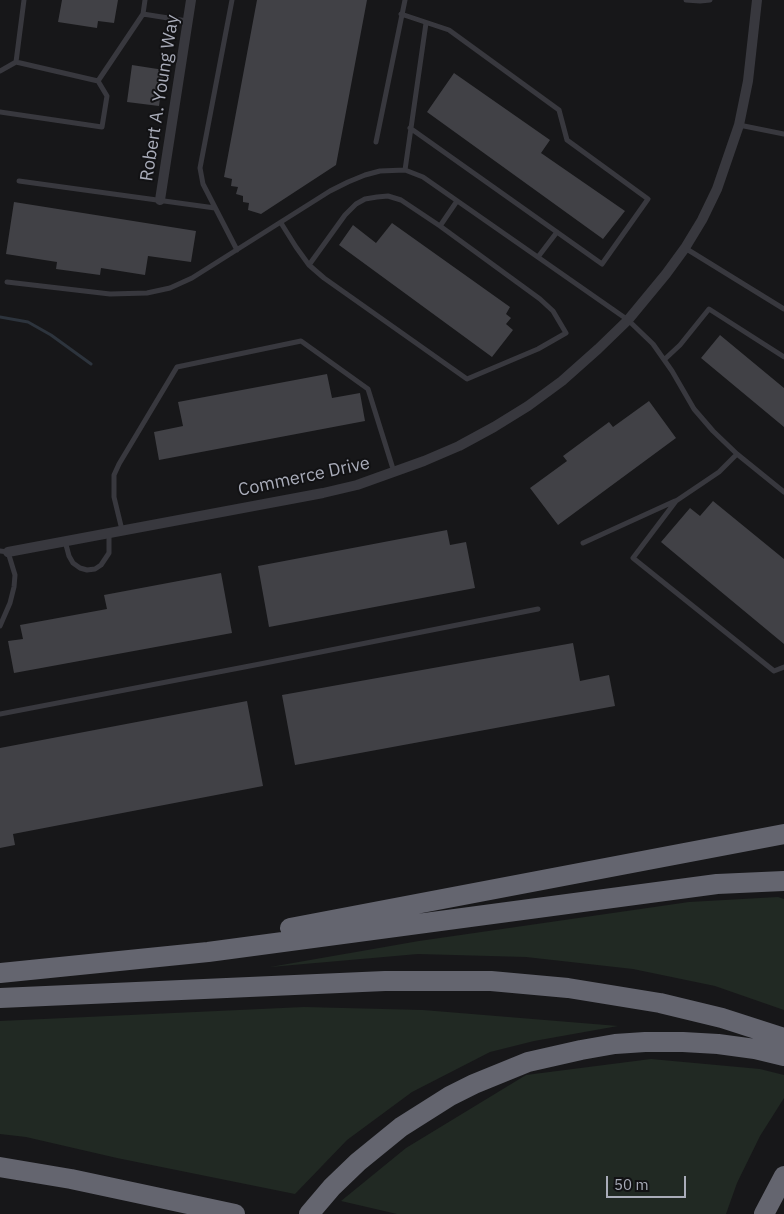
<!DOCTYPE html>
<style>
body{margin:0}
#map{position:relative;width:784px;height:1214px;overflow:hidden;background:#171719;font-family:"IBM Plex Sans",sans-serif}
canvas{display:block}
.scale{position:absolute;left:606px;top:1176px;width:80px;height:22px;box-sizing:border-box;border:2px solid #a9acb9;border-top:0;padding-left:6px;font-size:15px;line-height:18px;white-space:nowrap;color:#a9acb9;-webkit-text-stroke:4px #121214;paint-order:stroke}
</style>
<div id="map">
<canvas width="784" height="1214"></canvas>
<div class="scale">50 m</div>
</div>
<script>
const g = document.querySelector('canvas').getContext('2d');
g.lineJoin = 'round';
function paint(path, color) { g.fillStyle = color; g.fill(path, 'evenodd'); }
const poly = rows => new Path2D(rows.map(r => 'M' + r).join(''));
function stroke(path, color, width, dash) { g.strokeStyle = color; g.lineWidth = width; g.lineCap = dash ? 'butt' : 'round'; g.setLineDash(dash || []); g.stroke(path); }
function label(font, color, halo, rows, align = 'center') {
  g.font = font + ' "IBM Plex Sans",sans-serif'; g.lineWidth = 4; g.setLineDash([]); g.textBaseline = 'middle'; g.strokeStyle = halo; g.fillStyle = color; for (const [text, x, y, turn = 0] of rows) {
    g.save(); g.translate(x, y); g.rotate((+turn || 0) * Math.PI / 180); g.textAlign = isNaN(turn) ? turn : align; if (halo) g.strokeText(text, 0, 0); g.fillText(text, 0, 0); g.restore();
  }
}
const green = poly([
 [778,897,784,899,784,1010,715,986,633,969,526,957,418,954,270,967,419,941,689,902],
 [304,1007,423,1010,618,1026,534,1041,490,1052,412,1092,347,1140,295,1194,117,1158,26,1137,0,1134,0,1021],
 [651,1059,760,1069,784,1075,784,1098,760,1136,737,1183,726,1214,397,1214,341,1201,406,1148,526,1075]
]);
const stream = poly([
 [0,317,28,322,51,335,91,364]
]);
const building = poly([
 [62,0,118,0,114,23,98,21,97,28,58,22],
 [257,0,367,0,336,165,261,214,248,210,249,203,243,202,243,196,236,194,238,187,231,186,232,179,224,177],
 [132,65,164,70,159,106,127,102],
 [454,73,550,140,541,153,625,211,603,239,427,112],
 [14,202,196,231,191,262,148,256,145,275,101,268,100,275,56,269,57,262,6,254],
 [392,223,510,307,506,314,511,318,506,324,513,330,492,357,339,245,353,225,376,243],
 [720,335,784,388,784,427,701,358],
 [327,374,332,398,360,393,365,421,159,460,154,432,183,426,178,402],
 [649,401,676,438,558,525,530,488,567,461,563,456,609,422,613,427],
 [713,501,784,559,784,644,661,542,690,508,700,516],
 [447,530,450,545,466,542,475,588,269,627,258,566],
 [221,573,232,633,14,673,8,641,23,639,20,625,107,609,104,595],
 [573,643,580,681,609,675,615,706,295,765,282,695],
 [247,701,263,786,13,834,15,845,0,848,0,748]
]);
const lane = poly([
 [24,0,16,62,98,81,143,14,145,0],
 [232,0,200,168,203,184,237,250],
 [686,0,700,1,710,0],
 [143,14,187,21],
 [401,14,449,30,559,110,567,140,648,199,602,264,410,128],
 [0,71,16,62],
 [0,112,102,127,107,96,98,81],
 [739,125,784,134],
 [376,142,405,0],
 [405,170,426,23],
 [19,181,215,208],
 [281,223,296,247,309,265,345,215,356,204,365,199,377,197,388,196,401,200,440,226,540,299,553,311,566,333,538,349,467,379,324,278,309,265],
 [440,226,457,201],
 [685,248,784,309],
 [538,257,557,232],
 [7,282,110,294,147,293,170,288,192,278,330,191,348,182,365,175,380,171,405,170,423,177,628,320,653,344,672,371,694,409,713,431,737,454,784,492],
 [665,359,680,345,709,309,784,357],
 [737,454,719,472,676,501,633,558,774,671,784,667],
 [122,530,114,497,114,475,119,464,177,367,301,341,368,389,394,472],
 [65,541,69,556,73,563,80,568,87,570,95,569,101,565,109,553,109,533],
 [583,543,675,501],
 [0,551,8,552,15,575,14,587,10,603,0,626],
 [0,714,260,664,538,609]
]);
const street = poly([
 [160,200,191,0],
 [8,552,323,493,357,485,424,461,459,446,494,427,528,406,562,381,598,349,628,320,666,274,685,248,702,220,717,189,739,125,748,81,757,0]
]);
const highway = poly([
 [290,928,784,834],
 [0,973,208,952,717,884,784,881],
 [0,998,385,981,491,981,568,988,660,1003,722,1018,784,1038],
 [0,1167,71,1179,235,1214],
 [309,1214,332,1187,358,1162,401,1127,450,1096,474,1084,528,1062,581,1050,615,1044,645,1042,683,1042,718,1044,755,1049,784,1056],
 [764,1214,784,1176]
]);
const streetNames = [
 ["Robert A. Young Way",160,98,-81],
 ["Commerce Drive",304,477,-12]
];
paint(green, '#212923');
stroke(stream, '#2d343d', 3);
paint(building, '#414146');
stroke(lane, '#38383e', 5);
stroke(street, '#38383e', 10);
stroke(highway, '#64656f', 20);
label('18px', '#a9acb9', '#121214', streetNames);
</script>
